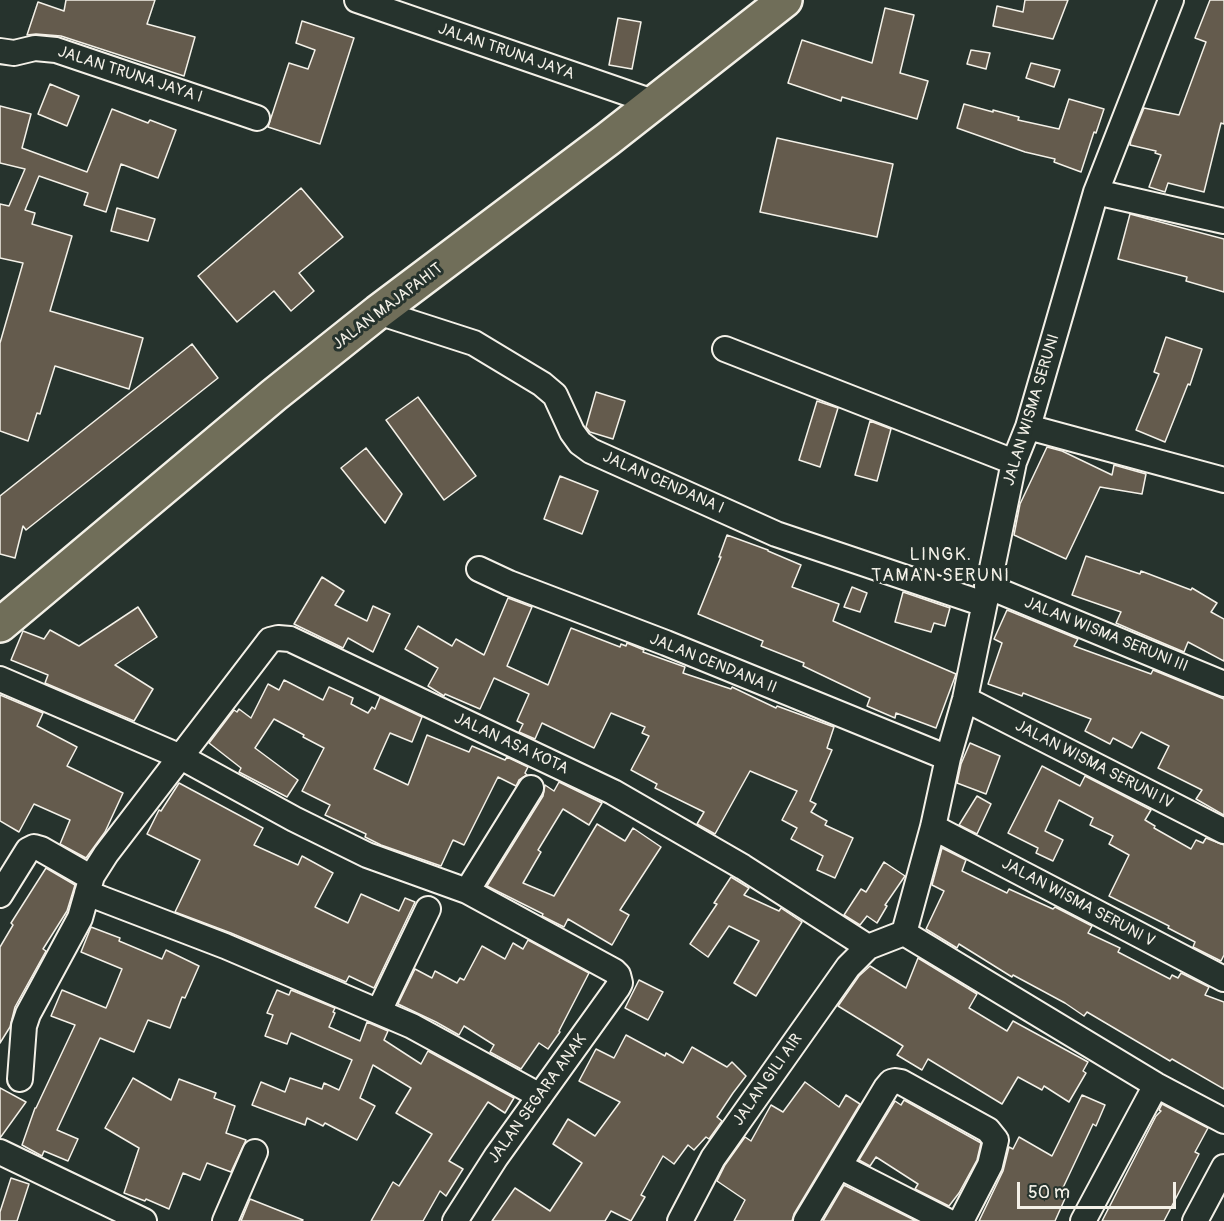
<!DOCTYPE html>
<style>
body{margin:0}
#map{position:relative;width:1224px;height:1221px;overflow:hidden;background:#26332d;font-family:Pangolin,sans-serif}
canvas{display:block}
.scale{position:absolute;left:1017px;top:1182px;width:159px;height:27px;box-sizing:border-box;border:3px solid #f4f1e8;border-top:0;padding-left:8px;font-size:18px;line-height:21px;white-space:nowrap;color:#f4f1e8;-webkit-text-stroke:4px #26332d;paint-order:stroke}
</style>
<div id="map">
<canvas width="1224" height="1221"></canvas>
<div class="scale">50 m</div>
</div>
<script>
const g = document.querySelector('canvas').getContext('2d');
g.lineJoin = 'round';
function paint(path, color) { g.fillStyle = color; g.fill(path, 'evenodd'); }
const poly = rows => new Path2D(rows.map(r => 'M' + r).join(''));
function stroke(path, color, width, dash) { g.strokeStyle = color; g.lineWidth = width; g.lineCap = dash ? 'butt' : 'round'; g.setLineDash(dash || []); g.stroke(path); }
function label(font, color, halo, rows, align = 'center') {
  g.font = font + ' Pangolin,sans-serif'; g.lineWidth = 6; g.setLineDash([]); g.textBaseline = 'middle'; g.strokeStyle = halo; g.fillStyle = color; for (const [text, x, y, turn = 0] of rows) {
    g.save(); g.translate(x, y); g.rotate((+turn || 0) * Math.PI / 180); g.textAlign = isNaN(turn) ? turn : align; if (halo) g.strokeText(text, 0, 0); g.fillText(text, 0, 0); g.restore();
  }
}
const building = poly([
 [66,0,155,0,147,24,195,37,184,76,61,36,36,34,27,35,38,2,64,11,66,0],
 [1025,0,1068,0,1053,39,993,26,997,6,1023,12,1025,0],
 [1210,0,1224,0,1224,124,1221,123,1204,192,1168,183,1165,192,1149,187,1161,155,1155,153,1156,151,1130,145,1131,140,1144,108,1179,115,1206,42,1195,38,1210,0],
 [885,8,914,15,900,73,928,81,917,119,842,97,841,101,788,83,802,40,872,63,885,8],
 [618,18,641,22,632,69,609,65,618,18],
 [302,21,354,38,320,144,268,127,289,63,308,69,315,50,296,43,302,21],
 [971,50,990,53,986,69,967,64,971,50],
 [1031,63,1060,70,1054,87,1026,78,1031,63],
 [50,84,79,96,67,126,38,114,50,84],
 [1069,99,1104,109,1096,133,1094,132,1081,172,1054,162,1055,159,1025,152,957,128,964,104,993,112,993,110,1019,117,1018,120,1059,129,1069,99],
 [0,106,31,114,22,148,87,172,112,109,148,123,150,120,176,130,158,178,121,164,106,212,84,205,88,193,39,176,25,210,35,213,32,224,72,236,50,311,143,338,129,389,55,366,40,414,37,413,28,441,0,431,0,343,23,263,0,258,0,204,9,206,25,169,0,163,0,106],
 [777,138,893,164,877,237,760,212,777,138],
 [301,188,343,237,299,273,314,291,291,311,274,291,237,322,198,276,301,188],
 [117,208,155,219,148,241,111,231,117,208],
 [1130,214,1224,239,1224,292,1186,281,1187,277,1118,259,1130,214],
 [1166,337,1202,349,1190,385,1188,384,1165,442,1136,430,1159,374,1154,372,1166,337],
 [192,344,218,378,26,530,23,526,15,558,0,554,0,496,192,344],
 [596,392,625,401,613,439,590,432,586,427,596,392],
 [418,397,476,476,444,500,386,420,418,397],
 [817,401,838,408,820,467,799,460,817,401],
 [870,421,891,429,877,481,855,475,870,421],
 [1047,447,1062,451,1112,475,1114,465,1146,474,1142,494,1100,487,1066,559,1014,535,1020,504,1047,447],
 [366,448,402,494,385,523,341,468,366,448],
 [560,476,598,491,582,534,544,519,560,476],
 [727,535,768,550,768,551,801,565,792,587,839,604,833,621,956,674,936,728,896,713,895,718,867,706,870,698,803,666,804,663,761,646,763,641,698,614,721,557,719,557,727,535],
 [1086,556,1140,574,1141,571,1191,590,1192,588,1217,603,1211,612,1224,619,1224,661,1188,642,1184,652,1132,630,1116,623,1121,612,1072,595,1086,556],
 [322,577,344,591,335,605,367,621,373,606,390,614,373,652,348,638,343,648,294,624,322,577],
 [852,587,867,593,860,612,844,607,852,587],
 [903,592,950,608,945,626,934,623,931,632,895,622,903,592],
 [508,598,532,607,507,666,548,685,571,628,620,647,621,644,626,646,627,643,644,650,643,652,685,667,683,673,731,689,732,687,776,708,777,706,834,727,827,748,832,750,810,801,816,804,811,812,827,821,825,825,853,838,835,878,817,870,823,856,791,839,797,828,782,820,797,791,750,771,715,834,697,824,704,812,655,788,657,784,631,770,649,736,642,733,645,727,611,713,594,748,542,723,535,739,519,732,523,724,517,721,529,694,494,678,480,709,445,694,444,696,428,686,438,668,405,649,418,626,452,646,456,639,484,655,508,598],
 [138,607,157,637,115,665,153,689,134,721,45,683,48,675,11,660,23,631,44,639,50,630,79,646,138,607],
 [1007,610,1078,639,1074,646,1151,674,1153,670,1224,699,1224,815,1196,799,1202,790,1158,768,1169,746,1141,732,1132,748,1113,738,1110,744,1085,731,1091,719,1023,693,1022,696,988,684,1002,643,994,639,1007,610],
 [284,680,323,700,329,687,353,698,351,704,368,713,372,707,375,709,380,697,422,717,412,742,390,733,374,769,408,785,427,735,469,752,472,746,505,760,507,757,528,767,525,773,527,775,519,780,516,786,498,777,464,845,453,840,441,866,381,845,365,837,366,834,325,815,330,805,302,791,324,748,303,737,304,735,274,719,255,748,298,780,287,797,239,772,241,768,209,743,234,710,237,712,239,709,251,718,268,684,279,690,284,680],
 [0,695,43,713,37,726,77,747,67,766,123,793,105,832,86,858,60,844,70,820,34,804,19,832,0,821,0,695],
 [970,743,1000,756,986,794,957,783,961,764,970,743],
 [1042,766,1080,786,1085,776,1151,810,1145,820,1155,826,1154,828,1191,849,1196,840,1203,843,1206,838,1224,845,1224,955,1221,961,1193,947,1195,942,1168,928,1169,926,1109,896,1129,855,1109,844,1113,836,1090,825,1093,818,1059,800,1045,831,1063,840,1053,861,1036,853,1038,848,1008,833,1042,766],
 [559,782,602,803,589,825,563,809,538,850,541,852,523,883,554,896,597,824,625,841,633,828,661,847,620,910,629,915,612,945,568,919,564,927,542,916,543,914,487,886,543,796,545,785,554,791,559,782],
 [179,783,263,828,254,845,298,865,302,856,333,873,315,907,348,923,361,894,399,911,405,898,415,902,374,988,349,976,346,982,231,933,175,912,200,860,147,834,159,810,161,811,179,783],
 [977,796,991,804,977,834,959,825,977,796],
 [942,848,966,860,962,871,1007,893,1009,889,1053,909,1055,907,1092,926,1088,933,1120,948,1118,952,1170,979,1172,975,1178,978,1181,973,1209,987,1205,995,1224,1002,1224,1089,1172,1059,1170,1061,1087,1012,1084,1016,1065,1003,1013,975,1012,977,959,944,957,948,926,929,944,891,932,885,942,848],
 [884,862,905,876,885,905,887,906,877,923,867,916,860,925,844,915,861,889,866,892,884,862],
 [46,868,75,885,67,911,43,949,46,951,15,1007,10,1027,0,1043,0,947,13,925,11,923,46,868],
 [731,877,749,888,744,895,779,911,781,908,802,922,756,996,734,983,759,941,729,926,708,957,690,944,717,904,714,903,731,877],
 [91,927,120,938,119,941,162,959,166,950,199,966,185,998,182,997,170,1028,148,1020,134,1052,100,1038,57,1130,78,1139,68,1161,44,1151,42,1156,22,1145,35,1108,36,1108,75,1025,51,1016,62,990,106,1008,122,969,81,952,91,927],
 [528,940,589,973,559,1031,560,1032,548,1049,539,1043,521,1069,490,1052,494,1045,464,1026,459,1035,436,1022,398,1004,415,969,432,978,435,971,457,983,460,978,464,980,482,946,505,959,513,943,523,949,528,940],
 [918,958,977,994,969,1008,1007,1031,1013,1021,1088,1062,1083,1071,1086,1073,1069,1102,1044,1086,1042,1090,1018,1077,1002,1104,928,1059,922,1070,897,1055,903,1046,838,1006,859,976,870,966,906,988,918,958],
 [639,980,663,992,648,1020,625,1008,639,980],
 [277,990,289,995,291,990,335,1008,333,1012,335,1013,329,1027,360,1041,367,1022,388,1031,384,1040,421,1064,428,1051,514,1098,505,1113,488,1102,449,1161,463,1169,446,1196,440,1191,423,1221,371,1221,393,1182,399,1186,432,1134,396,1113,411,1088,373,1065,360,1098,375,1106,357,1140,325,1123,323,1126,307,1118,305,1125,252,1105,261,1082,285,1092,290,1078,322,1089,324,1083,339,1090,352,1060,291,1033,287,1044,265,1036,273,1015,267,1013,277,990],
 [626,1035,665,1056,666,1053,683,1063,692,1047,727,1067,732,1062,746,1076,733,1093,717,1117,722,1121,709,1139,706,1137,694,1150,688,1145,674,1164,663,1156,641,1195,645,1197,631,1221,611,1211,605,1221,492,1221,515,1188,550,1211,582,1163,553,1144,568,1119,595,1136,620,1102,579,1081,596,1049,614,1058,626,1035],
 [133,1078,171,1100,179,1079,216,1093,214,1098,235,1106,226,1133,246,1140,231,1172,207,1163,200,1180,183,1173,169,1209,146,1199,145,1201,124,1193,139,1148,105,1128,133,1078],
 [805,1082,839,1107,846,1095,860,1104,794,1214,792,1221,734,1221,745,1200,717,1181,725,1165,745,1137,751,1141,771,1105,783,1112,805,1082],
 [0,1088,26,1102,0,1138,0,1088],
 [1082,1095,1105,1105,1096,1126,1093,1124,1061,1192,1067,1194,1055,1221,979,1221,1003,1171,1009,1147,1013,1149,1019,1137,1052,1156,1082,1095],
 [904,1100,981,1143,977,1160,959,1193,949,1206,915,1189,918,1184,876,1157,870,1166,859,1160,895,1101,901,1105,904,1100],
 [1162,1104,1208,1128,1195,1152,1199,1154,1164,1221,1102,1221,1156,1116,1161,1111,1159,1110,1162,1104],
 [11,1178,29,1184,17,1221,0,1221,0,1212,11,1178],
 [844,1185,916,1221,823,1221,844,1185],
 [250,1199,303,1220,302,1221,241,1221,250,1199]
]);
const minor = poly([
 [357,0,656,103],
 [0,51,14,53,35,48,56,50,257,118],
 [1096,192,1224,221],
 [378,312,474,343,542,384,555,395,572,432,580,443,591,451,776,534,984,604],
 [725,349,1014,462],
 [1028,427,1224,480],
 [479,569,509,583,666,643,948,758],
 [987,586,1224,684],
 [0,679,181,757,294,819,367,855,467,891,614,971,618,975,620,983,618,987,496,1157,455,1221],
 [965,699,1224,831],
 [933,827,1224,979],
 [467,891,531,788],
 [87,893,225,946,412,1026,540,1096],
 [0,895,28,850,34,847,41,849,83,873],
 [904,933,1156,1085,1224,1121],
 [379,1011,428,909],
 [20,1079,24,1026,28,1014,80,918,92,876,106,854,270,640,278,638,290,639,613,792,743,867,868,947],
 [0,1152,144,1221],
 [839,1166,947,1221],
 [225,1221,255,1152],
 [680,1221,713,1158,848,967,868,947,904,933,933,827,948,758,965,699,1014,462,1028,427,1096,192,1171,0],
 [806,1221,886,1088,891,1082,895,1081,901,1082,988,1130,996,1140,990,1165,961,1221],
 [1083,1221,1156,1085],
 [1195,1221,1224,1167]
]);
const primary = poly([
 [0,625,274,395,378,312,608,139,785,0]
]);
const streetNames = [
 ["JALAN TRUNA JAYA",506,52,19],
 ["JALAN TRUNA JAYA I",130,75,18],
 ["JALAN MAJAPAHIT",388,307,-37],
 ["JALAN WISMA SERUNI",1032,410,-73],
 ["JALAN CENDANA I",663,483,24],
 ["JALAN WISMA SERUNI III",1106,635,22],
 ["JALAN CENDANA II",713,664,22],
 ["JALAN ASA KOTA",511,744,25],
 ["JALAN WISMA SERUNI IV",1094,765,27],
 ["JALAN WISMA SERUNI V",1078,903,28],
 ["JALAN GILI AIR",768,1080,-55],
 ["JALAN SEGARA ANAK",538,1099,-54]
];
const neighbourhoodNames = [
 ["LINGK.",941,555],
 ["TAMAN SERUNI",941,576]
];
paint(building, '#645b4d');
stroke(building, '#f4f1e8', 1.5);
stroke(minor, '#f4f1e8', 28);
stroke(primary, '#f4f1e8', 38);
stroke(minor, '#26332d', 24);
stroke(primary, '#706e59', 33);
label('16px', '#f4f1e8', '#26332d', streetNames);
g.letterSpacing = '1.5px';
label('18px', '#f4f1e8', '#26332d', neighbourhoodNames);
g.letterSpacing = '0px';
</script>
